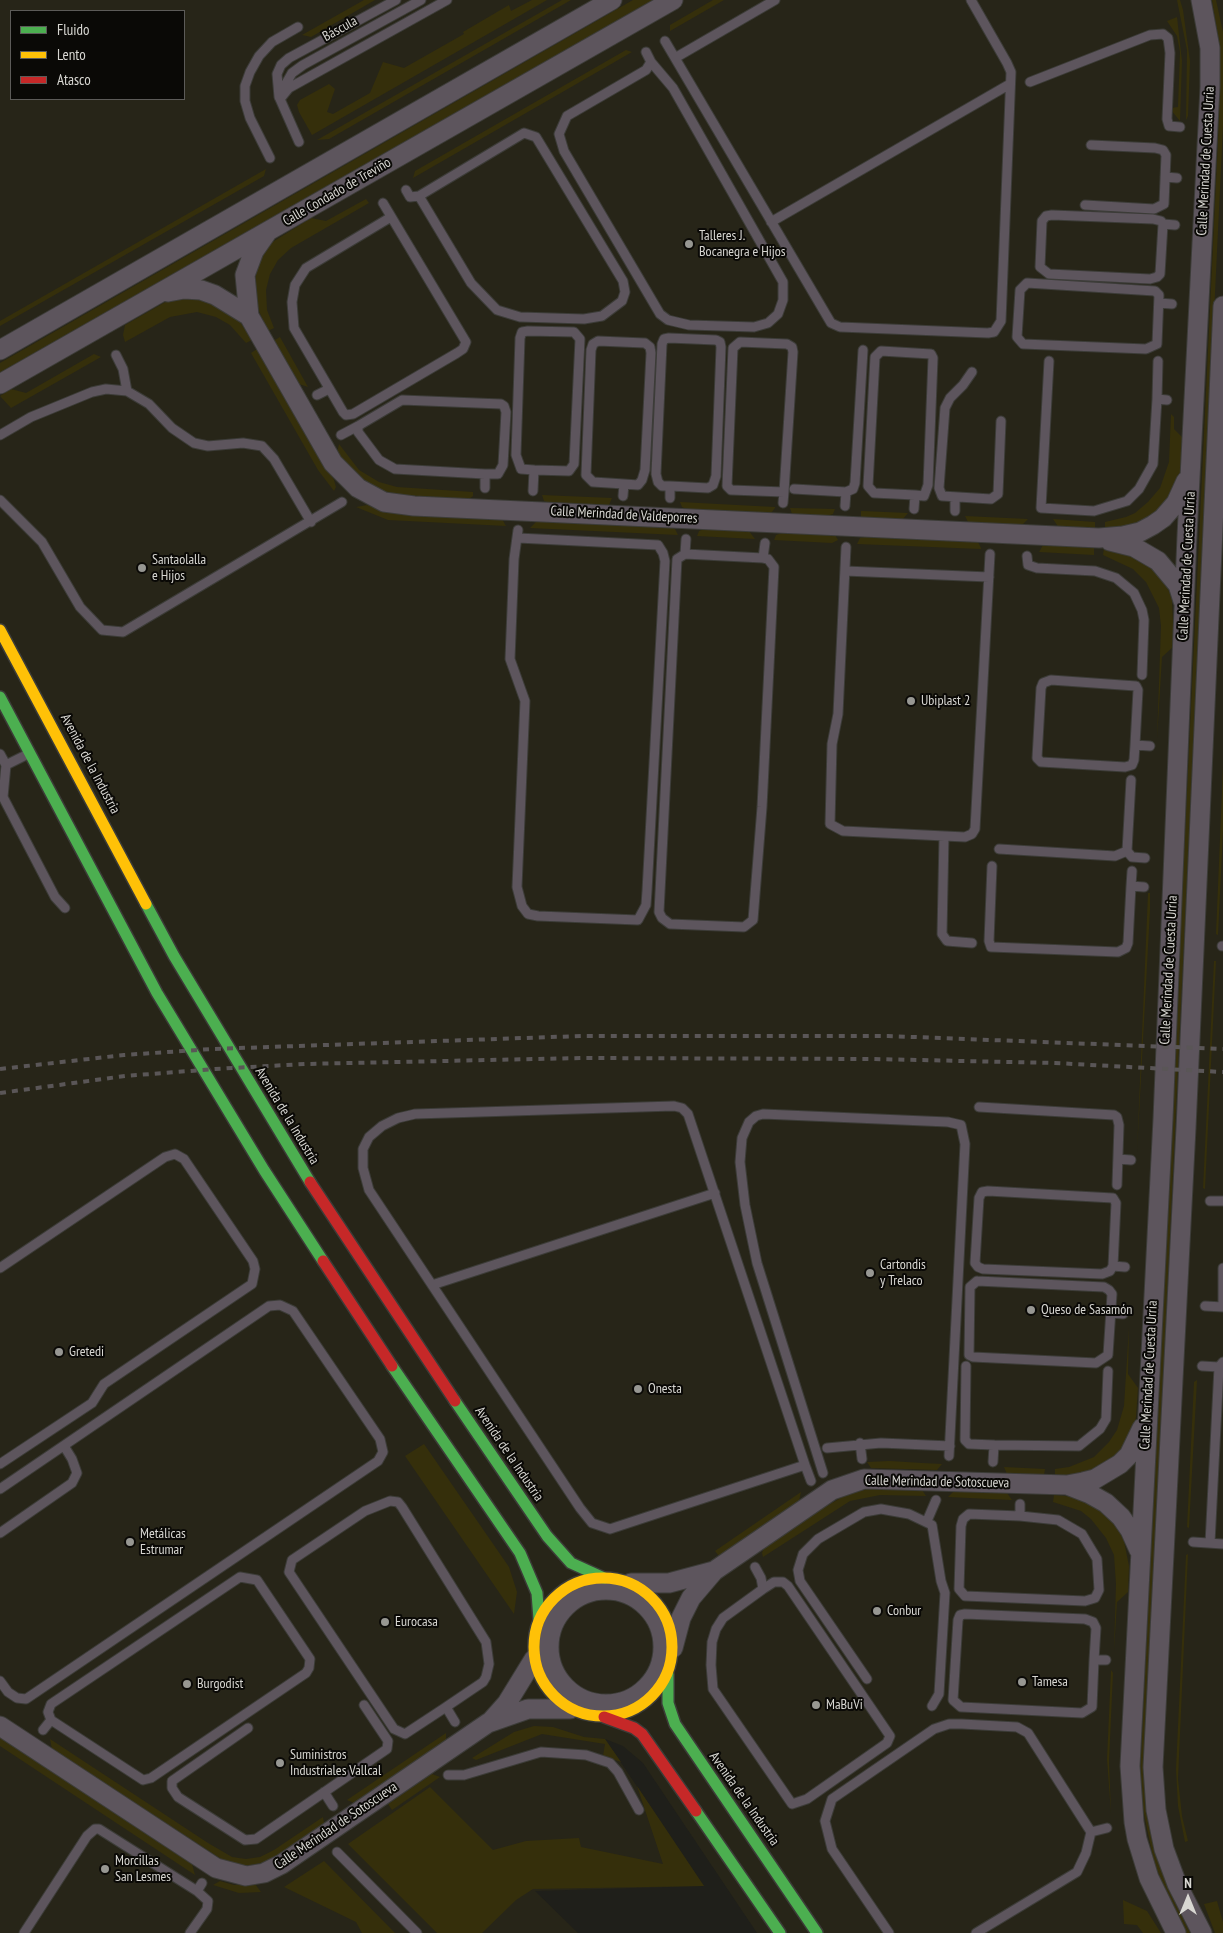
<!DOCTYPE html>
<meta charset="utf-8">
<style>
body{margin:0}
#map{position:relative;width:1223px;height:1933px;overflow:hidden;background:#1f1f1a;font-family:"PT Sans Narrow",sans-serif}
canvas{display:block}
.legend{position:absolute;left:10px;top:10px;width:175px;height:90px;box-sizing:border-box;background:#0a0906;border:1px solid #5c5b58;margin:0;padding:6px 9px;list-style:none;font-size:15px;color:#d8d7d2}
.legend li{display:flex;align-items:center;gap:10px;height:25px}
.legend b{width:25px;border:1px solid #5c5b58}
.north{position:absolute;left:1163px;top:1873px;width:50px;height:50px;-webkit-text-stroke:4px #0a0906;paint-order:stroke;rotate:0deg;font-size:14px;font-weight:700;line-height:20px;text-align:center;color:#d8d7d2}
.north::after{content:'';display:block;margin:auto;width:18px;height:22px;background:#d8d7d2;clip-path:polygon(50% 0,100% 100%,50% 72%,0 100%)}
</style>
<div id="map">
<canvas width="1223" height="1933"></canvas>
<ul class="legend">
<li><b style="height:6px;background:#4caf50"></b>Fluido</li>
<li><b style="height:6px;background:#ffc107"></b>Lento</li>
<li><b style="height:6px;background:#c62828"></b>Atasco</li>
</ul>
<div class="north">N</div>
</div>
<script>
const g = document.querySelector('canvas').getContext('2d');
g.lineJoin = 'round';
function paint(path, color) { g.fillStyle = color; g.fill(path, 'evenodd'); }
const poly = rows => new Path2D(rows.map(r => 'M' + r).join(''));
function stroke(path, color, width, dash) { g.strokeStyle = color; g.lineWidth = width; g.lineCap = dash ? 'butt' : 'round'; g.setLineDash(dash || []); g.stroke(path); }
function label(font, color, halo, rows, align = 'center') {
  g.font = font + ' "PT Sans Narrow",sans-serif'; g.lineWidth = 4; g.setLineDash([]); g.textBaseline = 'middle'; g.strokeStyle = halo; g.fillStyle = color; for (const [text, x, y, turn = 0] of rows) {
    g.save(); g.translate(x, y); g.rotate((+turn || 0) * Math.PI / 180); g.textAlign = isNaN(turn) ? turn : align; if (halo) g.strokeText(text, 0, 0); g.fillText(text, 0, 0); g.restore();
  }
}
const built = poly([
 [0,0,1223,0,1223,1933,757,1933,643,1763,623,1746,605,1739,704,1886,535,1891,578,1933,0,1933],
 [11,11,184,11,184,99,11,99]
]);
const green = poly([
 [364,0,375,0,311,37,302,35],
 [532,0,547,0,312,135,299,112,297,105,300,100,329,84,335,89,327,112,333,114,370,93,383,62,404,68,464,34,463,32,509,5,511,11],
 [562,0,571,0,329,139,317,140],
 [633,0,653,0,0,373,0,363],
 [713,0,724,0,670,31,670,25],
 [1177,0,1180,0,1183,10,1190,61,1188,116,1186,120,1187,50],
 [1212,0,1216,0,1223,32,1223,126,1144,1777,1146,1808,1154,1848,1167,1886,1190,1933,1186,1933,1167,1895,1154,1862,1143,1809,1140,1776,1218,141,1220,48],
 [1177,17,1182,61,1180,121,1171,110,1171,108,1178,107,1180,52,1177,36,1167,21],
 [626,50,632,52,413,178,415,171],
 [266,169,264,176,0,326,0,321],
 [366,199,369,203,291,248,278,260,270,274,266,290,267,310,274,328,268,331,254,300,253,287,260,259,271,243,311,218,326,221],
 [197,296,236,316,252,340,246,343,230,325,216,317,197,312,170,317,125,342,123,335,125,325,169,300],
 [280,337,308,387,299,384,273,341],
 [257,349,334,480,336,487,334,491,318,470,251,353],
 [94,354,101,357,11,408,0,396,11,389,26,393],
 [1171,414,1174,417,1174,429,1184,439,1181,473,1175,490,1153,516,1132,527,1105,530,1105,522,1126,517,1135,513,1148,502,1160,488,1169,462],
 [339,444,359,470,379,482,397,487,473,492,473,496,469,499,402,495,379,490,365,483,347,466,337,453],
 [542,495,612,498,609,505,547,502,544,501],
 [680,502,775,507,775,508,771,513,686,509,682,507],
 [367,505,401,514,502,519,506,526,388,520,356,507],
 [790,508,835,509,833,514,828,516,792,514],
 [861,511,908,513,902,520,861,518],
 [965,516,1028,519,1022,525,972,523,968,522],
 [1053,519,1095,522,1095,529,1059,528],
 [537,521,670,527,675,529,678,535,530,528],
 [704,529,749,531,755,539,697,536,699,531],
 [782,533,835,535,838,540,832,543,774,540,776,535],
 [865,537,978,542,981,548,981,549,857,544,860,538],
 [1043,545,1094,548,1094,555,1039,552],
 [1104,548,1125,551,1153,568,1169,591,1172,600,1174,646,1162,657,1157,739,1161,626,1159,608,1146,582,1133,569,1103,555],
 [1223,766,1223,831,1218,935,1216,934],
 [1148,893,1150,893,1150,910,1137,1152],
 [1214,961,1216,961,1205,1189,1203,1188],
 [1129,1327,1128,1374,1138,1388,1136,1417,1132,1434,1114,1458,1099,1469,1072,1476,1055,1476,1055,1469,1069,1467,1094,1457,1109,1442,1117,1430,1124,1406],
 [1197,1380,1189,1528,1187,1527,1194,1382],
 [424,1444,509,1567,517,1592,514,1614,405,1456],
 [890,1461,922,1463,942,1464,937,1470,871,1468,867,1462],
 [1004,1467,1045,1469,1044,1475,1007,1474],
 [875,1487,922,1490,926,1496,880,1495,850,1501,763,1557,762,1553,764,1548,823,1508,846,1495],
 [955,1490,1007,1493,1012,1500,948,1497],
 [801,1492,799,1501,719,1556,715,1551],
 [1054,1495,1076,1497,1095,1506,1116,1525,1124,1541,1129,1566,1128,1592,1117,1602,1114,1651,1116,1584,1114,1555,1106,1538,1091,1519,1081,1511,1053,1502],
 [1188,1554,1178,1779,1182,1816,1188,1841,1185,1842,1178,1806,1176,1769,1186,1555],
 [1111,1670,1113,1673,1109,1762,1111,1813,1107,1759],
 [534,1726,553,1727,584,1737,605,1739,621,1762,603,1756,605,1744,542,1734,476,1760,472,1758,514,1732],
 [446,1733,446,1741,354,1803,347,1800],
 [0,1737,192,1864,195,1875,0,1746],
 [50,1739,208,1843,232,1857,246,1859,260,1857,274,1850,323,1817,324,1823,278,1856,266,1862,245,1866,226,1862,52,1749],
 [432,1774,440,1777,392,1810,388,1804],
 [637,1786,704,1886,533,1889,516,1900,482,1933,437,1933,348,1844,430,1787,493,1850,526,1841,579,1838,581,1847,663,1864],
 [324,1861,395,1933,362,1933,356,1922,284,1887],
 [220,1881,234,1885,255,1884,261,1892,239,1893,213,1885],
 [1123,1900,1147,1911,1161,1933,1143,1933,1137,1925,1124,1924],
 [1217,1901,1223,1922,1223,1933,1215,1933,1204,1904]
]);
const lane = poly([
 [665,41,831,323,840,327,988,333,994,332,1001,321,1011,72,1007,63,971,0],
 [646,52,651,62,673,88,783,282,783,300,778,314,768,323,754,327,689,325,668,320,660,314,564,151,559,134,567,116,646,70,651,62],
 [675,58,775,0],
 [1030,82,1150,35,1163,34,1168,38,1170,53,1167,119,1169,126,1180,127],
 [280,94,292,73,303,65,421,0],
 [279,97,277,74,281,65,289,58,396,0],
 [299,142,280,99,289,88,447,0],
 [270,158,250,118,245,101,245,86,250,72,259,56,272,42,298,27],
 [1165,177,1177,178],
 [406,190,410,197,419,196,524,133,536,137,623,281,625,292,622,301,602,316,584,319,520,317,497,310,471,283,419,196],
 [383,203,466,342,463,349,457,353,353,414,346,415,343,412,294,328,292,302,295,285,306,268,391,217],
 [1085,205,1154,209,1164,204,1166,155,1163,150,1155,148,1091,145],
 [771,222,1010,84],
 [1163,224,1161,221,1153,219,1052,215,1046,216,1042,221,1040,267,1049,274,1150,279,1157,277,1160,274,1163,224,1175,225],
 [1027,283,1155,291,1159,295,1157,344,1146,349,1023,344,1017,337,1020,290,1027,283],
 [1159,303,1172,304],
 [116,355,123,369,127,391],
 [1049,361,1041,508,1094,511,1127,501,1139,489,1153,464,1157,399,1167,400],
 [972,372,963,385,950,398,945,408,939,488,942,496,991,499,998,494,1001,421],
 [317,395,329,389],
 [1157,399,1158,361],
 [0,435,31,417,92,392,106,389,127,391,149,404,172,428,194,443,208,446,243,443,262,446,274,459,311,522],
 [341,435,358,426],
 [485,488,485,474,498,474,503,465,506,412,504,406,501,404,402,400,358,426,358,432,379,460,395,469,485,474],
 [794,489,846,492,853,489,855,483,863,350],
 [533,491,534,470,569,471,574,464,580,339,574,332,528,331,522,332,520,338,516,455,521,469,534,470],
 [623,496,624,484,638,485,642,480,645,470,651,353,650,347,645,343,598,341,593,344,591,350,586,475,593,482,624,484],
 [670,498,670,486,708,488,713,485,716,476,721,347,720,342,716,340,669,338,664,339,662,344,656,474,658,482,662,486,670,486],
 [0,500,42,542,80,607,102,630,123,632,342,502],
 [783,503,784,492,731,490,727,486,733,348,740,342,787,344,792,347,793,352,784,492],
 [845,506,846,492],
 [914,509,915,495,874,493,868,486,875,357,881,351,931,354,933,358,928,485,924,496,915,495],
 [955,511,955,498],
 [518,538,658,545,663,553,665,561,647,891,646,905,638,920,538,916,528,914,522,906,517,887,525,701,510,659,514,559,518,530],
 [846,547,838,714,832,744,830,824,843,831,965,837,972,834,975,829,990,554],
 [685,554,686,539],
 [1027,556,1028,565,1037,568,1095,571,1116,578,1134,593,1142,610,1144,620,1142,675],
 [763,558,685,554,677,559,659,912,662,918,670,924,744,927,753,920,762,807,774,567,768,559,763,558,765,543],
 [845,571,989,577],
 [1135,745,1134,760,1132,765,1125,767,1041,762,1037,758,1041,688,1043,683,1051,680,1136,686,1138,690,1135,745,1150,746],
 [0,754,6,765,3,797,55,897,65,908],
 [6,765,28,754],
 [1131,780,1127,851,1132,857,1145,858],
 [944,836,942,934,947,941,972,943],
 [999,849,1115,856,1127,851],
 [992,866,989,941,991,947,1118,952,1126,948,1128,943,1131,886,1144,887],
 [1131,886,1132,871],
 [1222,946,1223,946],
 [674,1106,682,1108,688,1114,805,1465,610,1529,592,1523,580,1508,369,1190,363,1168,363,1149,369,1137,382,1126,398,1118,415,1114,674,1106],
 [979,1107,1114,1115,1117,1117,1119,1125,1117,1185],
 [1118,1159,1131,1160],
 [1210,1201,1223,1201],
 [1113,1266,1116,1203,1113,1198,988,1191,982,1192,979,1198,975,1263,978,1267,983,1269,1102,1274,1110,1271,1113,1266,1125,1267],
 [0,1268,165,1157,175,1154,184,1159,253,1261,255,1269,252,1284,104,1384,92,1403,0,1464],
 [1223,1268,1223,1304],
 [977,1281,1104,1287,1109,1290,1112,1294,1108,1355,1096,1363,973,1357,969,1355,970,1287,977,1281],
 [432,1285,715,1193],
 [1205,1306,1223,1307],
 [1111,1313,1123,1314],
 [966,1366,965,1440,969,1444,994,1445,993,1462],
 [1202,1366,1219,1367],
 [860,1443,862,1459],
 [994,1445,1079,1446,1100,1429,1106,1419,1108,1371],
 [827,1448,881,1443,950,1446],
 [805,1465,811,1481],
 [823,1473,757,1263,745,1205,740,1162,742,1138,749,1122,756,1116,763,1114,948,1122,961,1125,965,1144,949,1456],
 [0,1489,269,1306,280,1305,293,1311,380,1439,383,1452,378,1461,26,1699,17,1698,8,1692,0,1681],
 [1020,1516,1058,1520,1082,1534,1097,1559,1099,1590,1095,1598,1085,1601,965,1596,959,1589,961,1526,963,1519,969,1514,1020,1516,1020,1504],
 [927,1521,936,1500],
 [0,1533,72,1483,77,1473,72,1459,64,1446],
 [1193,1542,1223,1544],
 [1210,1543,1219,1367,1223,1362],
 [755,1567,761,1578,763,1589,723,1618,716,1629,712,1642,711,1665,713,1689,792,1804,807,1799,887,1743,890,1736,788,1586,783,1582,774,1582,763,1589],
 [1094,1660,1096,1628,1093,1622,1085,1619,965,1614,960,1615,958,1620,953,1700,961,1707,1082,1713,1092,1707,1094,1660,1106,1660],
 [867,1679,800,1581,798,1570,803,1554,818,1539,864,1512,881,1509,909,1514,932,1525,941,1581,945,1593,939,1694,932,1706],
 [446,1707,483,1682,486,1677,489,1664,486,1642,402,1507,398,1502,390,1501,365,1511,292,1560,289,1572,394,1729,405,1734,446,1707,455,1722],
 [248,1728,172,1781,172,1788,178,1797,245,1840,256,1839,387,1749,388,1741,364,1705],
 [43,1730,51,1720,143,1780,151,1778,306,1673,309,1668,310,1659,257,1580,240,1577,51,1704,48,1712,51,1720],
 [448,1775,464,1775,541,1752,586,1755,610,1763,618,1772,639,1810],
 [324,1792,333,1806],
 [1091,1832,1107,1828],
 [337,1852,417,1933],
 [24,1933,87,1836,95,1829,99,1829,197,1891,202,1883],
 [190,1933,207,1909,208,1901,197,1891],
 [889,1933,832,1849,825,1821,832,1799,934,1729,949,1724,962,1724,1017,1727,1028,1733,1091,1832,1086,1853,1077,1872,976,1933]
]);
const street = poly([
 [268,231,254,251,245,275,249,316,333,463,358,488,384,502,414,506,1099,538,1123,536,1140,532,1153,525,1163,518,1176,503,1186,481],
 [168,292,184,289,201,290,215,295,249,316],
 [0,350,612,0],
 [0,384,673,0],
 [1110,541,1134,547,1158,561,1178,585,1183,601],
 [1067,1485,1090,1494,1106,1503,1121,1517,1130,1530,1139,1550],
 [631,1583,669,1583,714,1571,832,1490,864,1479,1067,1485,1083,1482,1095,1479,1120,1464,1129,1455,1142,1428],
 '549 1647a57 57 0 1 1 114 0a57 57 0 1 1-114 0Z',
 [673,1648,681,1618,691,1598,714,1571],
 [491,1721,507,1703,534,1659],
 [0,1726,216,1868,246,1876,264,1873,282,1864,488,1723,528,1709,570,1709],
 [1176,1933,1149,1878,1137,1839,1134,1822,1130,1766,1163,1119,1187,536,1210,87,1210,48,1201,0],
 [1202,1933,1177,1884,1164,1849,1156,1810,1153,1767,1186,1128,1223,306]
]);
const fast = poly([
 [0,697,157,993,264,1170,323,1261],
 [146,904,174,956,310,1182],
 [392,1366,520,1553,537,1593,539,1619],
 [455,1401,547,1536,571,1563,604,1578],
 [668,1674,668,1703,675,1724,817,1933],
 [696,1811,780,1933]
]);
const slow = poly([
 [0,630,146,904],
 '534 1647a69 69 0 1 1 138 0a69 69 0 1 1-138 0Z'
]);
const jam = poly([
 [310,1182,455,1401],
 [323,1261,392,1366],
 [604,1717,634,1728,642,1734,696,1811]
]);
const rail = poly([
 [0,1069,124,1055,212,1049,581,1036,888,1036,1223,1049],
 [0,1093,125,1076,215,1069,305,1064,581,1058,873,1059,1055,1063,1223,1072]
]);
const markers = [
 [689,244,5,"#979792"],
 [142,568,5,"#979792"],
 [911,701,5,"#979792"],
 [870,1273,5,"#979792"],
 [1031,1310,5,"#979792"],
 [59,1352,5,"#979792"],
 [638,1389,5,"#979792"],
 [130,1542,5,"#979792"],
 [877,1611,5,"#979792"],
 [385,1622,5,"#979792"],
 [1022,1682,5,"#979792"],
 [187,1684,5,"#979792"],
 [816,1705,5,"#979792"],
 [280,1763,5,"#979792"],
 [105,1869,5,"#979792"]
];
const streetNames = [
 ["Báscula",340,29,-29],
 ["Calle Merindad de Cuesta Urria",1206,161,-87],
 ["Calle Condado de Treviño",337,192,-30],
 ["Calle Merindad de Valdeporres",624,515,3],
 ["Calle Merindad de Cuesta Urria",1187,566,-87],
 ["Avenida de la Industria",90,764,62],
 ["Calle Merindad de Cuesta Urria",1169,970,-87],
 ["Avenida de la Industria",287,1116,59],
 ["Calle Merindad de Cuesta Urria",1149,1375,-87],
 ["Avenida de la Industria",509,1454,56],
 ["Calle Merindad de Sotoscueva",937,1482,1],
 ["Avenida de la Industria",744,1799,55],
 ["Calle Merindad de Sotoscueva",336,1826,-34]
];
const poiNames = [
 ["Talleres J.",699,236],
 ["Bocanegra e Hijos",699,252],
 ["Santaolalla",152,560],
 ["e Hijos",152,576],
 ["Ubiplast 2",921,701],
 ["Cartondis",880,1265],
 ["y Trelaco",880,1281],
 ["Queso de Sasamón",1041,1310],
 ["Gretedi",69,1352],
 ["Onesta",648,1389],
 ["Metálicas",140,1534],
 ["Estrumar",140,1550],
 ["Conbur",887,1611],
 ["Eurocasa",395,1622],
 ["Tamesa",1032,1682],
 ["Burgodist",197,1684],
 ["MaBuVi",826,1705],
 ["Suministros",290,1755],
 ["Industriales Vallcal",290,1771],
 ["Morcillas",115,1861],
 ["San Lesmes",115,1877]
];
paint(built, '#272518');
paint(green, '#352f0b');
stroke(lane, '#3c3c38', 11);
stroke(street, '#3c3c38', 21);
stroke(fast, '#3c3c38', 14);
stroke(slow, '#3c3c38', 14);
stroke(jam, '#3c3c38', 14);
stroke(lane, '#5d555d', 9);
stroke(street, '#5d555d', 19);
stroke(fast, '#4caf50', 11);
stroke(slow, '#ffc107', 11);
stroke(jam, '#c62828', 11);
stroke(rail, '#5a5657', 4, [6, 6]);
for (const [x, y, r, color] of markers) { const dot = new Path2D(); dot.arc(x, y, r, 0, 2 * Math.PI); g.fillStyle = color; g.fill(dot); stroke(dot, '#0a0906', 2); }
label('14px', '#d8d7d2', '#0a0906', streetNames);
label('14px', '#d8d7d2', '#0a0906', poiNames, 'left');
</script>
